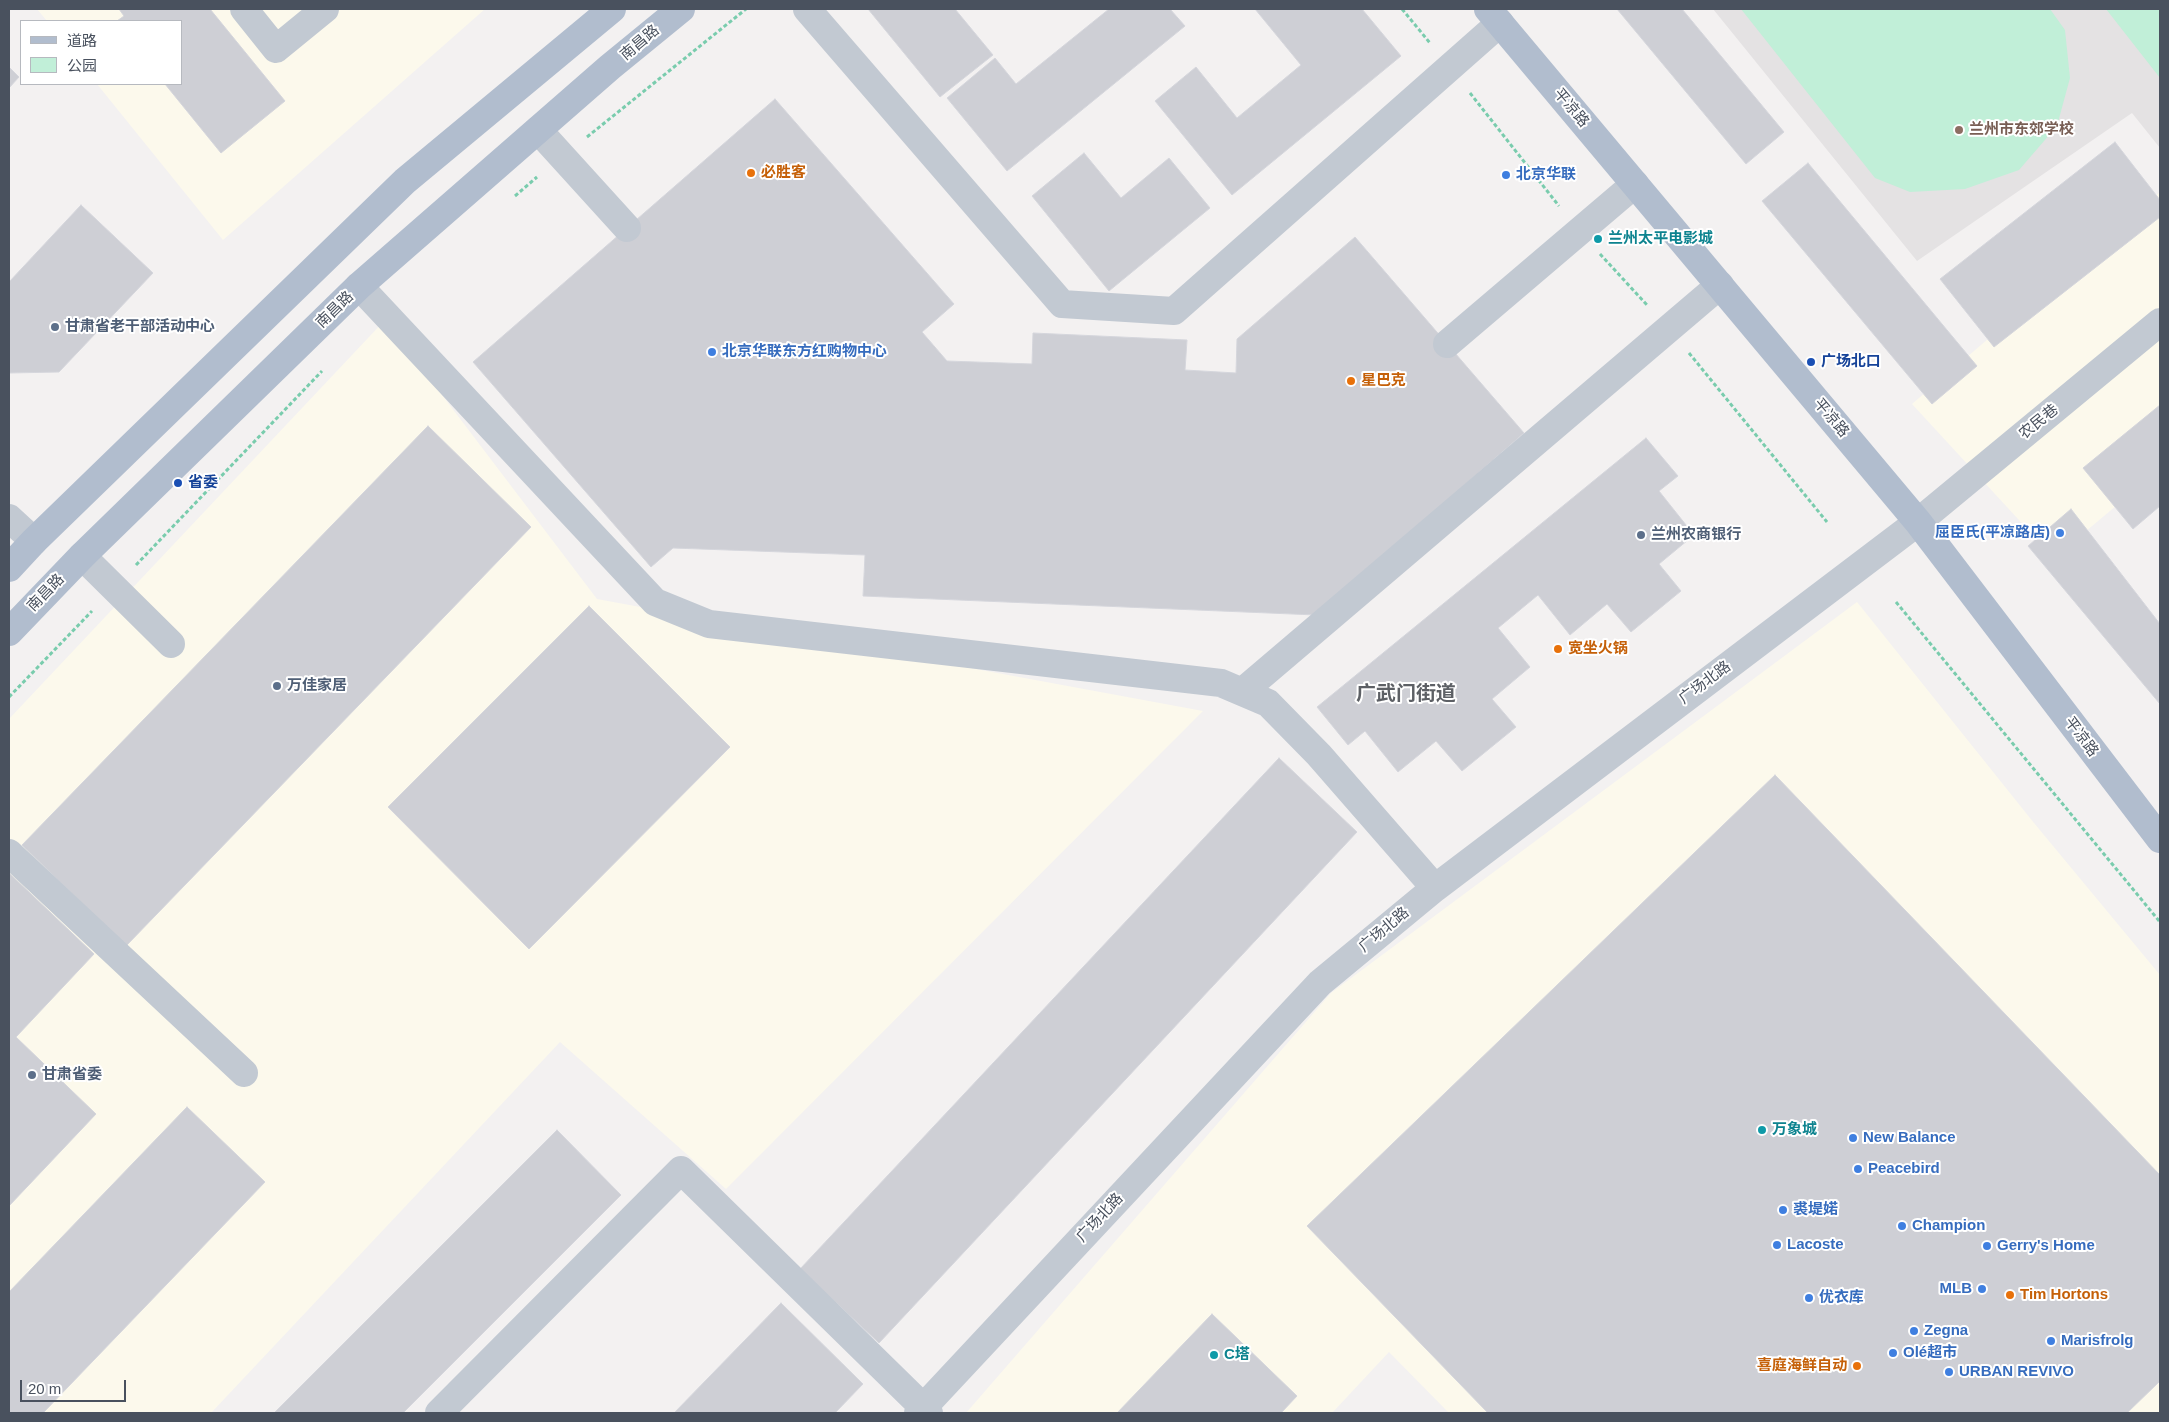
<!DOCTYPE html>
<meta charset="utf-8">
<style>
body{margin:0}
#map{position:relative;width:2169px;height:1422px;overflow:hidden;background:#f3f1f1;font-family:Arial,"Noto Sans SC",sans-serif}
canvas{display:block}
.frame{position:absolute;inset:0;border:10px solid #49515e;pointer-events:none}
.legend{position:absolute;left:20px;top:20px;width:162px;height:65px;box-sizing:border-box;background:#fff;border:1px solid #b6b9bf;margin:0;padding:6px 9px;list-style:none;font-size:15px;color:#49515e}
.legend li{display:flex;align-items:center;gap:10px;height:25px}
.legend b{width:25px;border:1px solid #b6b9bf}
.scale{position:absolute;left:20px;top:1380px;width:106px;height:22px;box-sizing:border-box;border:2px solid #49515e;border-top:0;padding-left:6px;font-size:15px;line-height:18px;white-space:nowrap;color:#49515e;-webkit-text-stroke:4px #fff;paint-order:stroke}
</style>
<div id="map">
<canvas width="2169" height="1422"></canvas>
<div class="frame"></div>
<ul class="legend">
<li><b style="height:6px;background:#b1bdce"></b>道路</li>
<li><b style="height:14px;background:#c1efd8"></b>公园</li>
</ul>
<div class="scale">20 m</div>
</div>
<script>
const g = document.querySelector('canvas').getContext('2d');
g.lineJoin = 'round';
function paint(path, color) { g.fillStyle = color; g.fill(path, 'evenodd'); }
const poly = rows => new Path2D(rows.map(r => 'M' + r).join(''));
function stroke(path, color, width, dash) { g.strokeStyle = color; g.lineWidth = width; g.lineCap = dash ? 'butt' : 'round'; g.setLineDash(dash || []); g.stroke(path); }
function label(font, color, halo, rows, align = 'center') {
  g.font = font + ' Arial,"Noto Sans SC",sans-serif'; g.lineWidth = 4; g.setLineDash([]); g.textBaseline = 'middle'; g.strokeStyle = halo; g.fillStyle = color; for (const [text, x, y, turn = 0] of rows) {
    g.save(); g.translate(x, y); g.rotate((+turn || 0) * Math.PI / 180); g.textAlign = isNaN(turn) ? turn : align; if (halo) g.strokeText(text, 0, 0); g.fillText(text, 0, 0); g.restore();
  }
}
const commercial = poly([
 [37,9,485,9,223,240,97,84,181,84,181,21,47,21],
 [2160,192,2160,469,2054,558,1912,404],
 [385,320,597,599,1203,711,726,1189,560,1042,211,1413,9,1413,9,719],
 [1857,602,2034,823,2160,975,2160,1413,1449,1413,1389,1352,1332,1413,966,1413,1331,993]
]);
const education = poly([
 [1713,9,2160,9,2160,148,2132,113,1917,261]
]);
const green = poly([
 [1741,9,2050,9,2065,30,2070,78,2057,126,2019,170,1965,189,1910,192,1875,178],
 [2106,9,2160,9,2160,78]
]);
const building = poly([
 [119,9,210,9,285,101,221,153,165,84,181,84,181,21,117,21,124,16,119,9],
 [868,9,955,9,993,55,940,97,868,9],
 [1109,9,1170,9,1185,26,1007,171,947,98,995,58,1016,84,1109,9],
 [1255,9,1362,9,1401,56,1232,195,1155,101,1196,67,1237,118,1301,65,1255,9],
 [1617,9,1682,9,1784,132,1746,164,1617,9],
 [9,67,19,77,9,88,9,67],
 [775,99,954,304,922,332,947,361,1032,364,1033,333,1187,340,1185,370,1236,373,1237,339,1355,237,1524,433,1316,615,863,596,865,555,673,548,651,567,473,362,775,99],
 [2115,142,2160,200,2160,217,1994,347,1940,279,2115,142],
 [1084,153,1121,198,1169,158,1210,208,1109,291,1032,196,1084,153],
 [1808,163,1977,366,1932,404,1762,201,1808,163],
 [81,205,153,273,59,372,9,373,9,282,81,205],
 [2160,405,2160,506,2133,529,2083,468,2160,405],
 [428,426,531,527,126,946,22,845,428,426],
 [1646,438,1678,476,1659,491,1694,535,1659,564,1681,591,1631,632,1607,604,1570,635,1538,595,1498,628,1530,667,1492,699,1516,727,1462,771,1436,741,1398,772,1365,731,1348,745,1317,707,1646,438],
 [2071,509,2160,624,2160,704,2028,546,2071,509],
 [589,606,730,747,529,949,388,807,589,606],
 [1279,758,1357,832,879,1343,800,1269,1279,758],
 [1775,775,2160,1175,2160,1381,2127,1413,1488,1413,1307,1226,1775,775],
 [9,873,94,954,16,1037,96,1114,9,1206,9,873],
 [187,1107,265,1182,43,1413,9,1413,9,1292,187,1107],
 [557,1130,621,1195,403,1413,274,1413,557,1130],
 [781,1303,863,1384,835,1413,674,1413,781,1303],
 [1212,1314,1297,1396,1281,1413,1117,1413,1212,1314]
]);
const path = poly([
 [1402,9,1430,43],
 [1470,93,1559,206],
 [587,137,746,9],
 [515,196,537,177],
 [1600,254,1647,305],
 [1689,353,1827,522],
 [136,565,322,371],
 [1896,602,2160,922],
 [9,697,92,611]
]);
const minor = poly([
 [244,9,276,49,325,9],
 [807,9,1062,304,1174,311,1500,23],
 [538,130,627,228],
 [359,286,655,602,709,624,1221,683,1268,703,1319,755,1435,888],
 [1447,344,1635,184],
 [9,518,34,541],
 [82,556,171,644],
 [1242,692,1720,285],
 [9,853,244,1073],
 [439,1413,681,1170,929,1413],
 [918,1413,1320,983,1435,888,1918,522,2160,322]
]);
const major = poly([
 [1488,9,1918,522,2160,839],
 [9,568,34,541,405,181,612,9],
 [9,632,82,556,359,286,610,67,681,9]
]);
const markers = [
 [1959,130,5,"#8d6e63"],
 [751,173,5,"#e8710a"],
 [1506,175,5,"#3f7fe0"],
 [1598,239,5,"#0f9aa8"],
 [55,327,5,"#5c6f8a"],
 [712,352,5,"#3f7fe0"],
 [1811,362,5,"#1a4fb4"],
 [1351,381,5,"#e8710a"],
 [178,483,5,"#1a4fb4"],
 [2060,533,5,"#3f7fe0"],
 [1641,535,5,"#5c6f8a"],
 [1558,649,5,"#e8710a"],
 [277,686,5,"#5c6f8a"],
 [32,1075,5,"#5c6f8a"],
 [1762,1130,5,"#0f9aa8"],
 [1853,1138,5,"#3f7fe0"],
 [1858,1169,5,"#3f7fe0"],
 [1783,1210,5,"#3f7fe0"],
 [1902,1226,5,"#3f7fe0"],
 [1777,1245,5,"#3f7fe0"],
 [1987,1246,5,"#3f7fe0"],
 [1982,1289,5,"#3f7fe0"],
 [2010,1295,5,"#e8710a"],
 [1809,1298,5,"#3f7fe0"],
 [1914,1331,5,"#3f7fe0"],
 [2051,1341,5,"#3f7fe0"],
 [1893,1353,5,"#3f7fe0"],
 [1214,1355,5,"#0f9aa8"],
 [1857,1366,5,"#e8710a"],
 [1949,1372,5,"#3f7fe0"]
];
const streetNames = [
 ["南昌路",640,43,-40],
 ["平凉路",1571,108,50],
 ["南昌路",335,310,-44],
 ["平凉路",1831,418,50],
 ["农民巷",2039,422,-39],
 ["南昌路",46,593,-46],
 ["广场北路",1705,683,-37],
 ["平凉路",2081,737,53],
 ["广场北路",1384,930,-40],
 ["广场北路",1100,1218,-47]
];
const educationNames = [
 ["兰州市东郊学校",1969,130]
];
const foodNames = [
 ["必胜客",761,173],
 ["星巴克",1361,381],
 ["宽坐火锅",1568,649],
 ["Tim Hortons",2020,1295],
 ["喜庭海鲜自动",1847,1366,"right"]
];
const shopNames = [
 ["北京华联",1516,175],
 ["北京华联东方红购物中心",722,352],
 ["屈臣氏(平凉路店)",2050,533,"right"],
 ["New Balance",1863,1138],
 ["Peacebird",1868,1169],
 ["裘堤婼",1793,1210],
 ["Champion",1912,1226],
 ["Lacoste",1787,1245],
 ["Gerry's Home",1997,1246],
 ["MLB",1972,1289,"right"],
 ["优衣库",1819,1298],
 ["Zegna",1924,1331],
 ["Marisfrolg",2061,1341],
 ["Olé超市",1903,1353],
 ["URBAN REVIVO",1959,1372]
];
const cultureNames = [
 ["兰州太平电影城",1608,239],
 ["万象城",1772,1130],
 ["C塔",1224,1355]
];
const serviceNames = [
 ["甘肃省老干部活动中心",65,327],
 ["兰州农商银行",1651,535],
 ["万佳家居",287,686],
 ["甘肃省委",42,1075]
];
const transitNames = [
 ["广场北口",1821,362],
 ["省委",188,483]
];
const districtNames = [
 ["广武门街道",1406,694]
];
paint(commercial, '#fcf9ec');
paint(education, '#e4e2e3');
paint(green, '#c1efd8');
paint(building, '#cecfd5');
stroke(building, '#d5d6dc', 1);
stroke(path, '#79ccad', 3, [4, 2.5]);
stroke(minor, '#c2c9d2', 28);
stroke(major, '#b1bdce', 28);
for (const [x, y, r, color] of markers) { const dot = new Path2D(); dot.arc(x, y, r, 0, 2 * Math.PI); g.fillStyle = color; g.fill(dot); stroke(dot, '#fff', 2); }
label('15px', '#49515e', '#fff', streetNames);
label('bold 15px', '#785e54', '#fff', educationNames, 'left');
label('bold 15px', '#c56008', '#fff', foodNames, 'left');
label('bold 15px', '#366cbe', '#fff', shopNames, 'left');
label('bold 15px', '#0d838f', '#fff', cultureNames, 'left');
label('bold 15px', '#4e5e75', '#fff', serviceNames, 'left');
label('bold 15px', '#164399', '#fff', transitNames, 'left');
label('bold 20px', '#5d6065', '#fff', districtNames);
</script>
